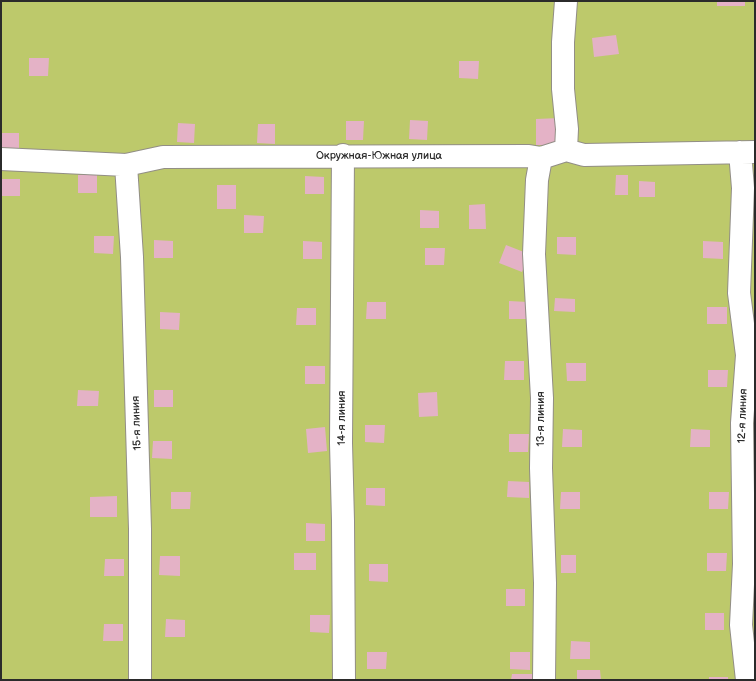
<!DOCTYPE html>
<meta charset="utf-8">
<style>
body{margin:0}
#map{position:relative;width:756px;height:681px;overflow:hidden;background:#f8f0e1;font-family:"Balsamiq Sans",sans-serif}
canvas{display:block}
.frame{position:absolute;inset:0;border:2px solid #2b2b2b;pointer-events:none}
</style>
<div id="map">
<canvas width="756" height="681"></canvas>
<div class="frame"></div>
</div>
<script>
const g = document.querySelector('canvas').getContext('2d');
g.lineJoin = 'round';
function paint(path, color) { g.fillStyle = color; g.fill(path, 'evenodd'); }
const poly = rows => new Path2D(rows.map(r => 'M' + r).join(''));
function stroke(path, color, width, dash) { g.strokeStyle = color; g.lineWidth = width; g.lineCap = dash ? 'butt' : 'round'; g.setLineDash(dash || []); g.stroke(path); }
function label(font, color, halo, rows, align = 'center') {
  g.font = font + ' "Balsamiq Sans",sans-serif'; g.lineWidth = 4; g.setLineDash([]); g.textBaseline = 'middle'; g.strokeStyle = halo; g.fillStyle = color; for (const [text, x, y, turn = 0] of rows) {
    g.save(); g.translate(x, y); g.rotate((+turn || 0) * Math.PI / 180); g.textAlign = isNaN(turn) ? turn : align; if (halo) g.strokeText(text, 0, 0); g.fillText(text, 0, 0); g.restore();
  }
}
const green = poly([
 [1,1,755,1,755,680,1,680]
]);
const building = poly([
 [717,1,745,1,745,6,717,6],
 [616,35,619,54,594,57,592,38],
 [29,58,49,58,48,76,29,76],
 [459,61,479,61,478,79,459,78],
 [559,118,559,145,536,145,536,119],
 [410,120,428,121,427,140,409,139],
 [346,121,364,121,363,140,346,140],
 [178,123,195,124,194,143,177,142],
 [258,124,275,124,275,144,257,143],
 [1,133,19,133,19,148,1,148],
 [78,175,97,175,97,193,78,193],
 [616,175,628,175,628,195,615,195],
 [305,176,324,177,324,194,305,194],
 [1,179,20,179,20,196,1,196],
 [639,181,655,182,655,197,639,197],
 [217,185,236,185,236,209,217,209],
 [485,204,486,229,469,229,469,205],
 [420,210,439,211,439,228,420,228],
 [244,215,264,216,263,233,244,233],
 [94,236,114,236,113,254,94,253],
 [557,237,576,237,576,255,557,254],
 [154,240,173,241,173,258,154,258],
 [303,241,322,242,322,259,303,259],
 [703,241,723,242,723,259,703,258],
 [506,245,529,254,522,272,499,263],
 [425,248,445,248,444,265,425,265],
 [555,298,575,299,575,312,554,311],
 [509,301,528,302,528,319,509,319],
 [367,302,386,302,386,319,366,319],
 [707,307,727,307,727,324,707,324],
 [297,308,316,308,316,325,296,325],
 [160,312,180,313,179,330,160,329],
 [505,361,524,361,524,380,504,380],
 [566,363,586,363,586,381,567,381],
 [305,366,325,366,325,384,305,384],
 [708,370,728,370,727,387,708,387],
 [78,390,99,391,98,406,77,406],
 [154,390,173,390,173,407,154,407],
 [437,392,438,416,419,417,418,393],
 [365,425,385,425,384,443,365,442],
 [325,427,327,451,308,453,306,429],
 [563,429,582,430,582,447,562,447],
 [691,429,710,430,710,447,690,447],
 [509,434,529,434,528,452,509,452],
 [153,441,172,441,172,459,152,458],
 [508,481,529,482,529,498,507,497],
 [366,488,385,488,385,506,366,505],
 [171,492,191,492,190,509,171,509],
 [561,492,580,492,580,509,560,509],
 [709,492,729,492,728,509,709,509],
 [117,496,117,517,90,517,90,497],
 [306,523,325,524,325,541,306,541],
 [294,553,316,553,316,570,294,570],
 [707,553,727,553,726,571,707,571],
 [561,555,576,555,576,573,561,573],
 [160,556,180,556,180,576,159,575],
 [105,559,124,559,124,576,104,576],
 [369,564,388,564,388,582,369,581],
 [506,589,525,589,525,606,506,606],
 [705,613,724,613,724,630,705,630],
 [310,615,330,615,329,633,310,632],
 [166,619,185,620,185,637,165,637],
 [104,624,123,624,123,641,103,641],
 [571,641,590,642,590,659,570,659],
 [367,652,387,652,386,669,367,669],
 [510,652,530,652,530,670,510,669],
 [577,670,600,670,601,680,577,680],
 [512,674,536,674,536,680,511,680],
 [709,677,728,677,728,680,709,680]
]);
const minor = poly([
 [566,1,563,42,563,89,567,129,566,150],
 [740,152,743,188,739,293,747,355,742,423,744,564,741,625,747,680],
 [343,155,341,443,343,521,344,680],
 [541,158,537,180,534,254,542,398,541,468,545,583,544,680],
 [1,159,126,165,163,157,529,156,541,158,566,150,584,155,755,152],
 [126,165,132,257,140,529,140,680]
]);
const streetNames = [
 ["Окружная-Южная улица",379,156],
 ["12-я линия",743,416,-88],
 ["14-я линия",342,418,-90],
 ["13-я линия",541,419,-90],
 ["15-я линия",137,423,-92]
];
paint(green, '#bdc96b');
paint(building, '#e4b2c6');
stroke(minor, '#928e86', 24);
stroke(minor, '#fff', 22);
label('11px', '#2b2b2b', '#fff', streetNames);
</script>
